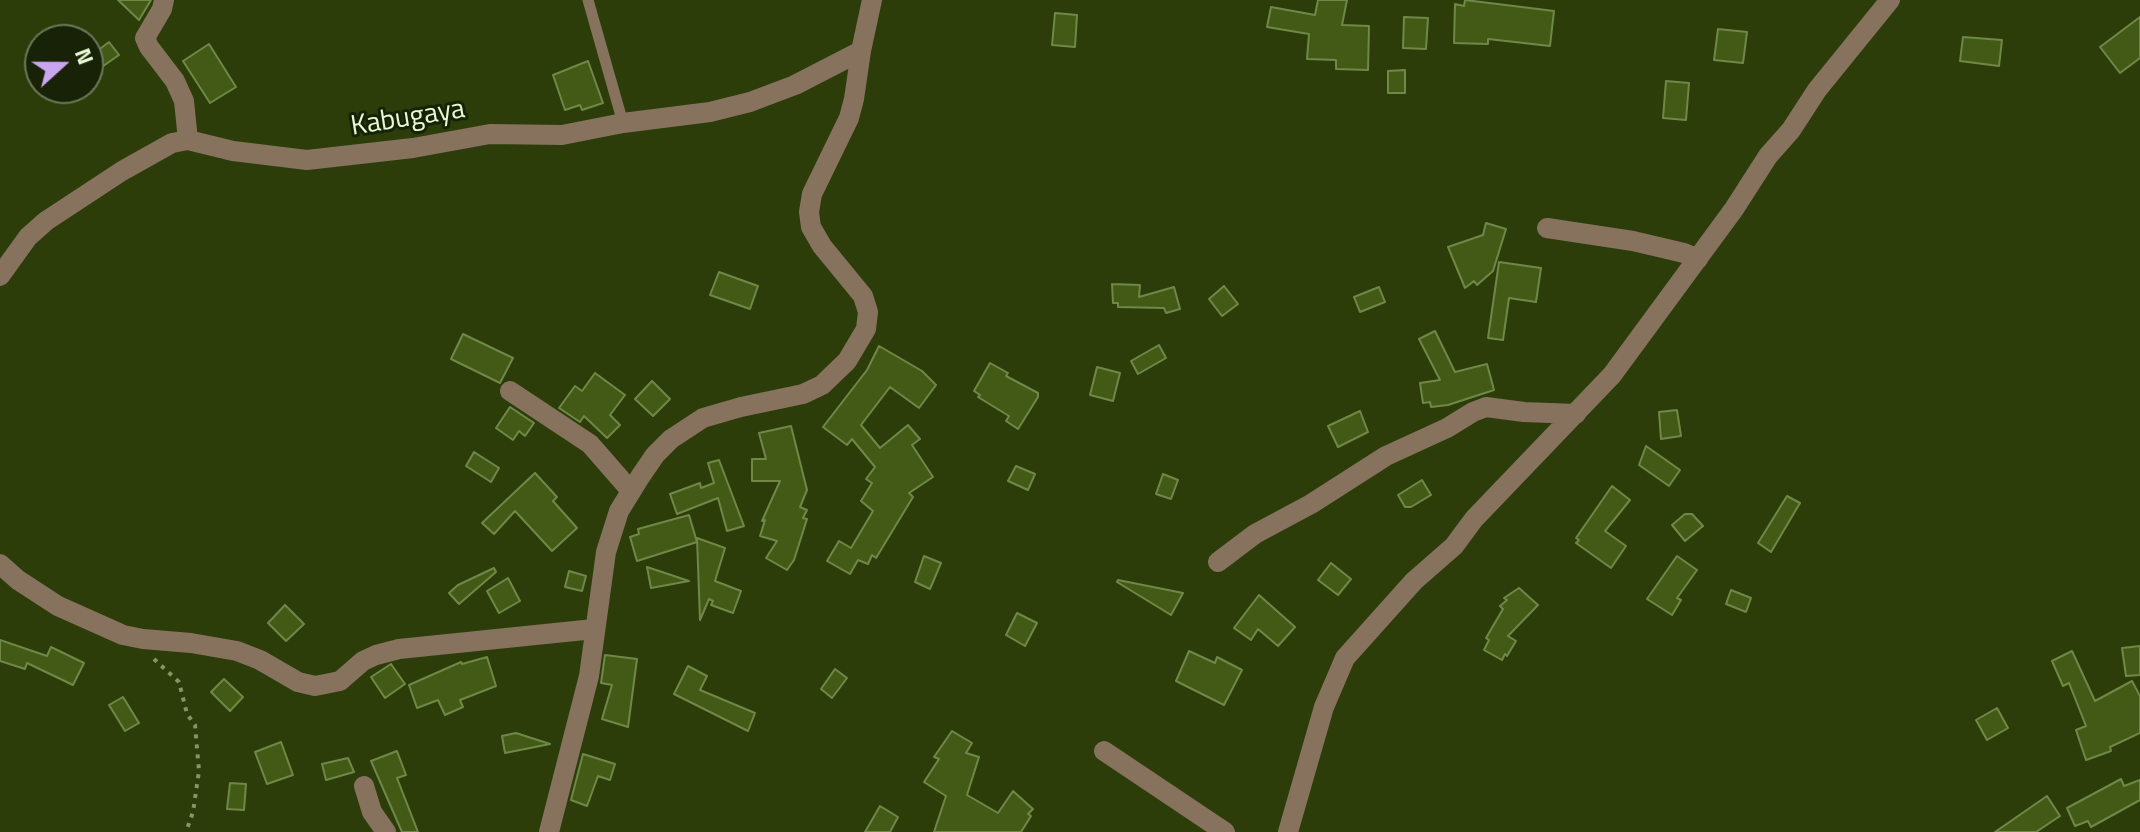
<!DOCTYPE html>
<style>
body{margin:0}
#map{position:relative;width:2140px;height:832px;overflow:hidden;background:#2c3d0a;font-family:"Titillium Web",sans-serif}
canvas{display:block}
.north{position:absolute;left:24px;top:24px;width:80px;height:80px;box-sizing:border-box;background:#182207;border:2px solid #6c7859;border-radius:50%;rotate:69deg;font-size:22px;font-weight:700;line-height:32px;text-align:center;color:#e9f8d5}
.north::after{content:'';display:block;margin:auto;width:28px;height:36px;background:#c9a5ee;clip-path:polygon(50% 0,100% 100%,50% 72%,0 100%)}
</style>
<div id="map">
<canvas width="2140" height="832"></canvas>
<div class="north">N</div>
</div>
<script>
const g = document.querySelector('canvas').getContext('2d');
g.lineJoin = 'round';
function paint(path, color) { g.fillStyle = color; g.fill(path, 'evenodd'); }
const poly = rows => new Path2D(rows.map(r => 'M' + r).join(''));
function stroke(path, color, width, dash) { g.strokeStyle = color; g.lineWidth = width; g.lineCap = dash ? 'butt' : 'round'; g.setLineDash(dash || []); g.stroke(path); }
function label(font, color, halo, rows, align = 'center') {
  g.font = font + ' "Titillium Web",sans-serif'; g.lineWidth = 6; g.setLineDash([]); g.textBaseline = 'middle'; g.strokeStyle = halo; g.fillStyle = color; for (const [text, x, y, turn = 0] of rows) {
    g.save(); g.translate(x, y); g.rotate((+turn || 0) * Math.PI / 180); g.textAlign = isNaN(turn) ? turn : align; if (halo) g.strokeText(text, 0, 0); g.fillText(text, 0, 0); g.restore();
  }
}
const building = poly([
 [118,0,151,0,139,20,118,0],
 [1318,0,1347,0,1342,25,1369,26,1368,70,1336,69,1336,60,1307,59,1309,34,1267,27,1271,7,1315,15,1318,0],
 [1465,0,1554,11,1550,46,1488,39,1488,44,1454,43,1455,4,1464,6,1465,0],
 [1055,13,1077,15,1075,47,1052,45,1055,13],
 [1404,17,1428,18,1426,49,1403,48,1404,17],
 [2140,17,2140,58,2120,73,2100,47,2140,17],
 [1718,29,1747,32,1743,63,1714,60,1718,29],
 [1963,37,2002,40,1999,66,1960,61,1963,37],
 [109,42,119,55,96,71,88,58,109,42],
 [209,44,236,87,210,103,183,61,209,44],
 [588,61,603,103,582,110,580,105,565,110,553,75,588,61],
 [1405,70,1405,93,1388,93,1388,71,1405,70],
 [1666,81,1689,83,1686,120,1663,118,1666,81],
 [1486,223,1506,229,1493,271,1477,285,1474,281,1465,288,1448,247,1483,235,1486,223],
 [1499,262,1541,268,1536,302,1509,298,1503,340,1488,338,1499,262],
 [719,272,758,286,750,309,710,295,719,272],
 [1112,284,1140,285,1139,297,1174,287,1180,309,1166,313,1164,308,1118,307,1118,303,1113,303,1112,284],
 [1224,286,1238,304,1222,316,1209,299,1224,286],
 [1379,287,1385,302,1360,312,1354,297,1379,287],
 [1435,331,1455,372,1487,364,1494,390,1448,405,1431,407,1430,402,1423,403,1420,383,1440,380,1419,339,1435,331],
 [463,334,513,358,500,383,451,359,463,334],
 [1159,345,1166,358,1138,374,1131,361,1159,345],
 [879,346,922,371,936,385,919,408,890,387,861,425,880,448,908,425,920,439,912,445,933,477,909,493,913,497,876,558,872,555,868,564,858,560,850,574,827,561,839,541,851,548,873,511,861,501,872,483,866,479,875,467,852,439,847,445,823,427,867,370,879,346],
 [990,363,1008,373,1006,376,1038,393,1038,397,1018,429,1006,421,1009,416,978,397,980,395,974,391,990,363],
 [1097,367,1120,373,1113,401,1090,395,1097,367],
 [595,373,625,395,610,415,620,425,607,438,584,416,580,422,559,408,575,386,582,391,595,373],
 [652,381,670,399,653,416,635,399,652,381],
 [510,407,534,423,525,436,519,431,513,440,496,428,510,407],
 [1677,410,1681,436,1661,439,1659,412,1677,410],
 [1360,411,1368,432,1338,447,1328,426,1360,411],
 [791,426,807,490,800,507,807,510,803,518,807,519,794,560,787,570,766,558,777,541,760,536,765,520,762,521,780,481,752,481,752,459,766,459,759,433,791,426],
 [1646,446,1680,470,1669,486,1639,465,1646,446],
 [474,452,499,468,491,482,466,466,474,452],
 [719,460,744,526,727,531,718,498,677,514,670,494,700,483,701,488,714,483,708,463,719,460],
 [1016,466,1035,474,1028,490,1008,481,1016,466],
 [535,473,557,497,553,501,577,528,552,551,515,511,494,534,482,523,535,473],
 [1163,474,1178,480,1171,499,1156,494,1163,474],
 [1422,480,1431,495,1411,507,1405,507,1398,495,1422,480],
 [1612,486,1630,500,1605,531,1626,546,1611,568,1576,543,1579,540,1576,538,1612,486],
 [1787,496,1800,503,1771,552,1758,543,1787,496],
 [1685,514,1692,514,1703,526,1685,541,1672,525,1685,514],
 [689,515,697,542,637,561,630,537,639,534,638,529,689,515],
 [697,538,725,548,715,581,741,591,733,613,711,605,713,601,709,599,700,620,697,538],
 [924,556,941,563,930,589,915,582,924,556],
 [1677,556,1697,570,1677,598,1681,600,1672,615,1647,599,1677,556],
 [1331,563,1351,579,1338,595,1318,580,1331,563],
 [647,567,689,581,651,588,647,567],
 [494,568,496,572,459,604,449,593,458,585,494,568],
 [569,571,586,576,582,591,565,587,569,571],
 [508,578,520,601,499,613,487,591,508,578],
 [1118,580,1183,593,1171,615,1117,582,1118,580],
 [1519,588,1538,605,1508,636,1516,641,1507,656,1505,654,1502,660,1484,650,1489,640,1486,638,1503,609,1500,606,1507,600,1504,598,1519,588],
 [1731,590,1751,598,1746,612,1726,604,1731,590],
 [1259,595,1295,627,1278,646,1258,629,1251,640,1234,628,1259,595],
 [285,605,304,624,286,641,268,623,285,605],
 [1017,613,1037,623,1025,646,1006,635,1017,613],
 [0,640,47,656,51,647,84,663,73,685,27,663,25,669,0,661,0,640],
 [2140,646,2140,675,2126,676,2122,648,2140,646],
 [1189,651,1215,663,1217,657,1242,670,1224,705,1176,681,1189,651],
 [2072,651,2095,701,2132,681,2140,696,2140,733,2110,747,2111,751,2086,760,2076,730,2086,726,2069,683,2063,686,2052,661,2072,651],
 [605,655,637,659,628,727,602,719,612,685,601,683,605,655],
 [487,657,496,686,460,700,463,707,445,715,438,700,417,708,409,685,461,662,462,664,487,657],
 [391,664,405,684,385,698,371,677,391,664],
 [688,666,707,676,700,690,755,713,748,731,674,694,688,666],
 [835,669,847,678,832,698,821,689,835,669],
 [224,679,243,697,230,711,211,692,224,679],
 [123,697,139,723,125,731,109,705,123,697],
 [1997,708,2008,728,1987,740,1976,720,1997,708],
 [952,731,972,743,966,753,979,757,967,795,998,813,1013,791,1033,809,1028,814,1031,816,1021,832,934,832,946,796,924,782,939,759,934,757,952,731],
 [516,733,550,744,505,753,502,736,516,733],
 [281,742,293,775,267,784,255,752,281,742],
 [397,751,406,775,397,778,418,832,402,832,371,761,397,751],
 [583,754,615,764,610,780,598,776,587,806,571,800,583,754],
 [348,758,354,772,326,780,322,764,348,758],
 [2121,779,2124,786,2140,780,2140,800,2091,827,2088,821,2075,826,2067,808,2121,779],
 [230,783,246,784,244,810,227,809,230,783],
 [2047,796,2060,816,2036,832,1995,832,2047,796],
 [880,806,898,817,890,832,865,832,880,806]
]);
const path = poly([
 [154,659,179,682,187,714,195,725,199,771,193,812,186,832]
]);
const service = poly([
 [588,0,623,123]
]);
const minor = poly([
 [164,0,162,9,145,38,149,47,175,81,184,101,188,140],
 [1547,228,1633,241,1684,253,1698,259],
 [0,276,28,237,46,221,122,171,172,143,188,140,233,151,307,160,413,148,490,134,562,135,623,123,710,112,750,102,795,85,861,51],
 [510,391,590,444,631,491],
 [1218,562,1255,534,1311,504,1386,456,1447,428,1473,412,1486,407,1524,412,1576,414],
 [0,564,18,580,58,606,123,635,143,639,191,643,237,651,260,660,298,682,315,686,340,681,363,661,376,655,399,649,594,629],
 [1104,751,1225,832],
 [364,786,372,812,386,832],
 [549,832,589,676,606,552,619,511,640,477,655,455,671,439,703,418,741,407,803,394,822,385,847,361,866,329,868,312,863,296,822,246,811,227,809,212,812,194,849,118,854,99,861,51,872,0],
 [1288,832,1324,707,1345,658,1414,581,1454,546,1474,519,1612,375,1734,209,1768,156,1791,130,1817,90,1890,0]
]);
const streetNames = [
 ["Kabugaya",408,119,-9]
];
paint(building, '#435a17');
stroke(building, '#6f8847', 2);
stroke(path, '#85956a', 4, [4, 6]);
stroke(service, '#87725e', 11);
stroke(minor, '#87725e', 20);
label('28px', '#e9f8d5', '#182207', streetNames);
</script>
